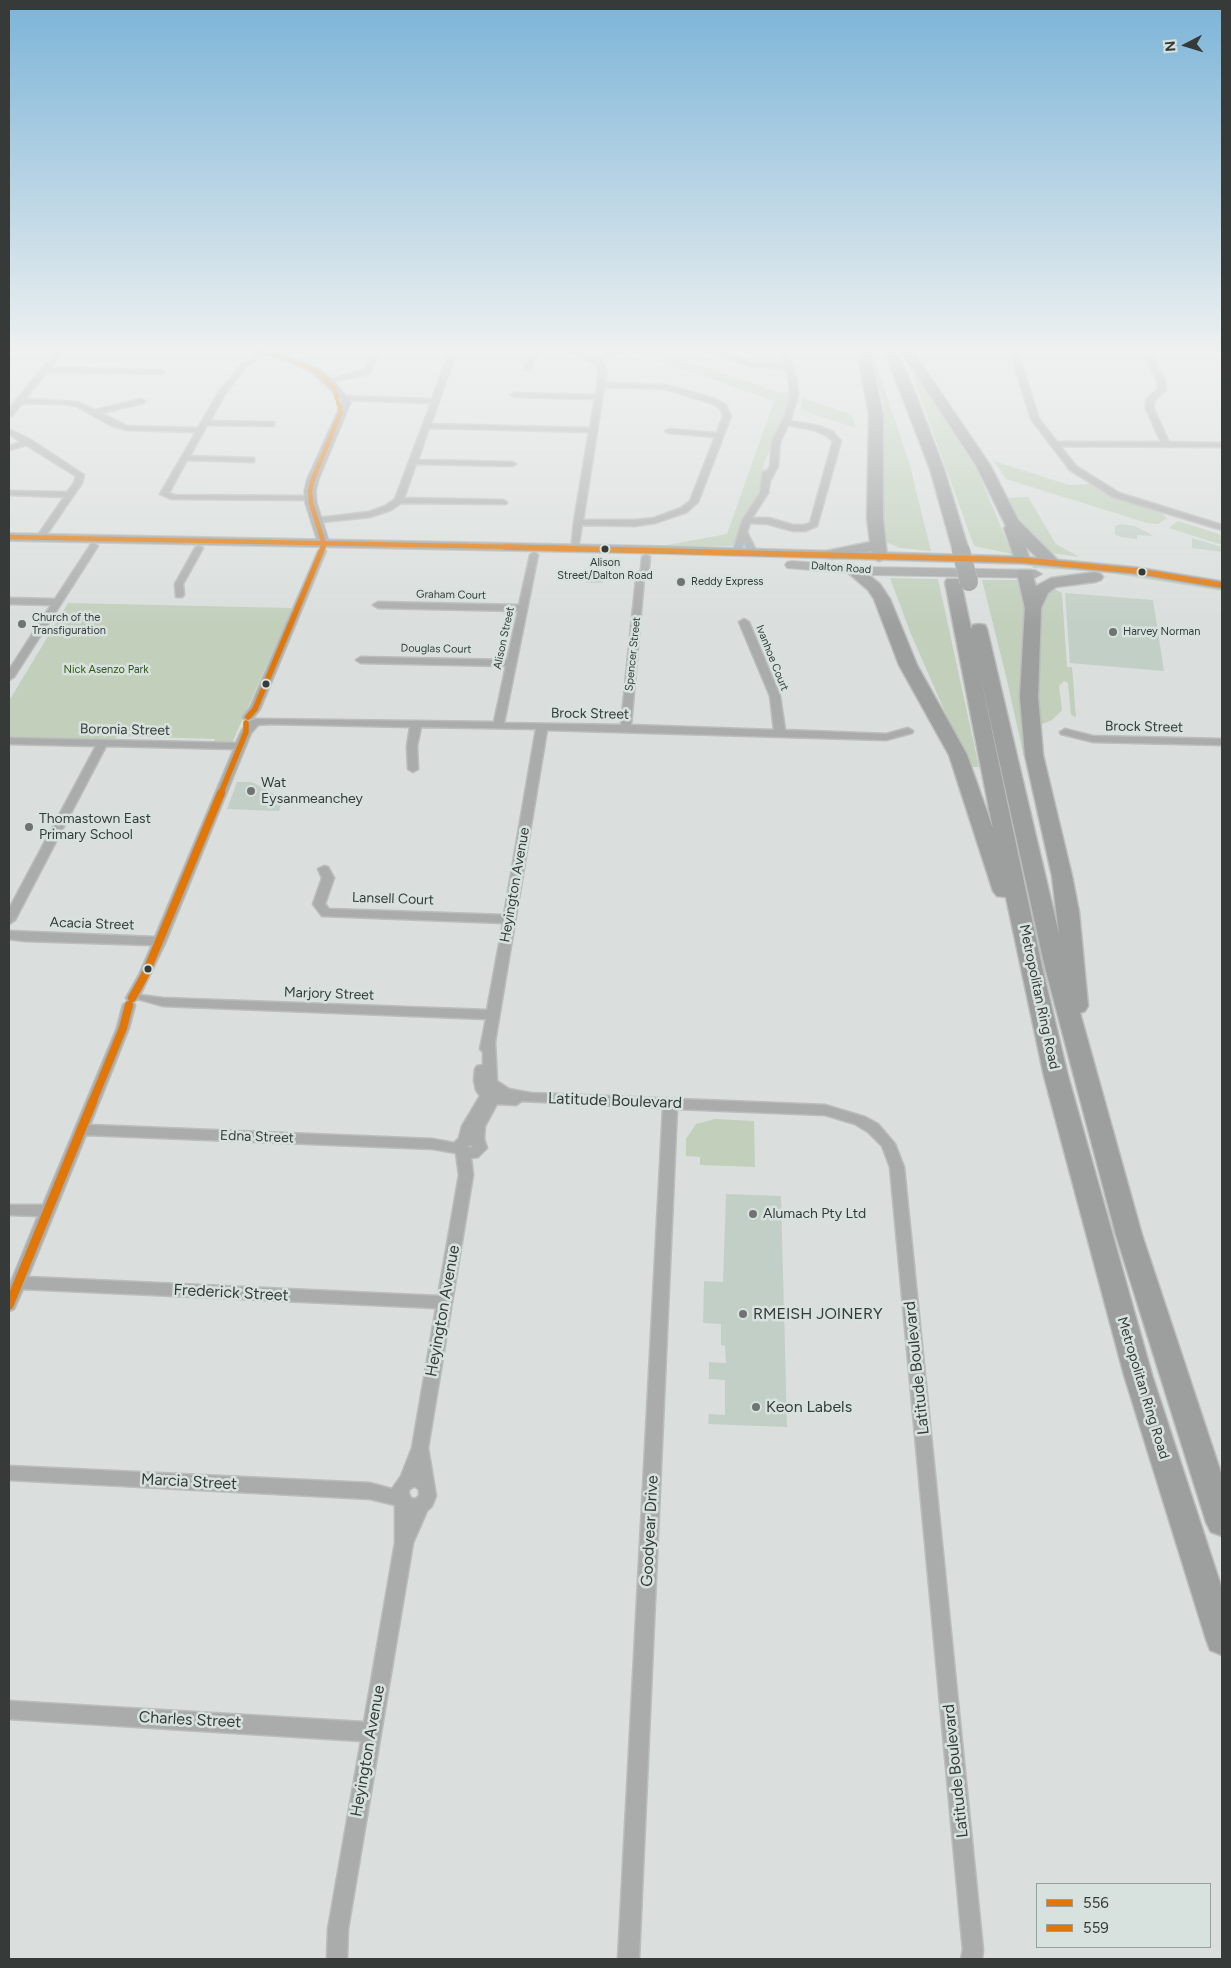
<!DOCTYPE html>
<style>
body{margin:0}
#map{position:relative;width:1231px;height:1968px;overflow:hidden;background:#dadfdd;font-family:Figtree,sans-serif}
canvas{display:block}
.frame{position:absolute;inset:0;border:10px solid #363b39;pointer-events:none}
.legend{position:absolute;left:1036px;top:1883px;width:175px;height:65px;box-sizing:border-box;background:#d7e2de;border:1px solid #979f9c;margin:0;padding:6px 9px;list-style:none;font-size:15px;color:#363b39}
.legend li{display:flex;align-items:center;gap:10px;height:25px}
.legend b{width:25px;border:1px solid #979f9c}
.north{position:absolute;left:1161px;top:20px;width:50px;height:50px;-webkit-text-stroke:4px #d7e2de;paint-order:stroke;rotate:265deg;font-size:14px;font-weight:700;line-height:20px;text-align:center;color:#363b39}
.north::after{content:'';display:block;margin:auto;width:18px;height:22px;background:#363b39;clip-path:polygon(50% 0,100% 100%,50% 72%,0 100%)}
</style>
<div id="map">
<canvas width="1231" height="1968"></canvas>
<div class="frame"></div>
<ul class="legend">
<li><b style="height:6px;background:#e17709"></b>556</li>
<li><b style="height:6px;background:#e17709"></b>559</li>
</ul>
<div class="north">N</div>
</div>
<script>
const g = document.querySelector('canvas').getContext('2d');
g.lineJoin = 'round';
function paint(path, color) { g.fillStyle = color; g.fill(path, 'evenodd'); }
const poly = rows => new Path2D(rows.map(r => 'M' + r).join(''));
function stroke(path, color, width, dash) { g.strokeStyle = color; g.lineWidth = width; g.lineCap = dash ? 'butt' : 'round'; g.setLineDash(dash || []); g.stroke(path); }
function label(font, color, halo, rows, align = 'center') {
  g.font = font + ' Figtree,sans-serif'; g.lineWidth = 5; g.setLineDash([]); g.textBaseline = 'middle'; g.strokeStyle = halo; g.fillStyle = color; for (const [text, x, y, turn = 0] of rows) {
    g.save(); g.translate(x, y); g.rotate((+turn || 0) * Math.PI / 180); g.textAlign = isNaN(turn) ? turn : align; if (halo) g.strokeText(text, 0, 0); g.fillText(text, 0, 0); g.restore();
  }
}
const green = poly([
 [627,350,654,350,781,393,791,392,788,412,765,461,763,467,765,473,759,495,741,521,735,543,732,546,661,546,727,534,774,401],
 [868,352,872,352,909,462,931,551,900,548,884,541,879,496,885,427,883,401],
 [913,377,923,377,972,457,1012,554,974,546],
 [802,398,851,414,856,428,801,410],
 [994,461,1069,485,1091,484,1125,501,1163,514,1167,518,1158,524,1147,523,1006,479],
 [1028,497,1056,544,1079,557,1045,552,1019,522,1007,498],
 [1178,521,1222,535,1222,545,1169,528],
 [1031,564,1108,570,1192,582,1222,588,1222,591,1102,572,1033,568],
 [890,578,938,579,979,767,969,767,911,634],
 [982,580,1022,580,1025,618,1025,650,1019,693,1027,757,1024,757,1006,676],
 [1050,586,1062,593,1067,667,1072,667,1076,717,1071,715,1068,683,1064,681,1059,686,1062,710,1052,720,1040,725,1038,688,1040,606],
 [68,603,292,608,232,743,214,743,215,739,117,736,115,740,9,738,9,701],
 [715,1119,754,1121,755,1167,700,1165,700,1157,686,1156,686,1139,696,1124]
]);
const building = poly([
 [1121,524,1135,526,1154,536,1137,535,1137,539,1120,537,1120,536,1115,535,1115,526],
 [1192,538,1222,547,1222,552,1192,548],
 [587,572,604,572,603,583,586,583],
 [1065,593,1153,600,1164,671,1070,663],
 [237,782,252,782,283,799,279,811,227,809],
 [726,1194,781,1196,787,1427,708,1424,709,1414,725,1415,725,1380,709,1379,709,1362,726,1363,725,1346,721,1345,721,1324,703,1323,704,1281,723,1282]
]);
const street = poly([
 [57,350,64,350,50,368,161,370,165,372,161,374,47,372,25,399,78,402,95,410,141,399,145,401,144,403,101,413,127,426,198,428,218,393,242,364,263,351,267,351,267,353,246,366,225,394,210,421,271,422,274,422,274,426,207,425,190,456,251,458,254,458,254,462,187,460,169,493,175,495,310,496,314,498,310,500,171,499,160,494,196,432,126,430,112,426,76,406,63,404,22,403,12,416,9,416,9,409,57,350],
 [373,350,380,350,370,373,328,383,324,381,364,370,373,350],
 [450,350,457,350,431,424,590,428,595,399,515,397,511,395,515,393,596,395,599,372,598,366,567,350,577,350,594,358,614,350,624,350,599,360,605,365,607,372,605,383,666,385,716,399,726,405,731,416,698,502,687,512,655,523,635,526,582,525,578,549,571,551,574,522,589,432,429,428,418,460,512,462,516,464,512,466,416,464,404,498,503,500,507,502,506,504,401,503,391,510,370,517,314,523,314,519,317,518,369,512,385,506,395,499,431,403,346,400,343,400,343,396,432,399,450,350],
 [604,387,666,389,710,403,720,408,723,416,717,433,669,429,665,431,669,433,715,437,690,501,681,508,654,518,635,520,583,520,604,387],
 [538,350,547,350,534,357,530,370,524,370,528,356,538,350],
 [707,350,718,350,755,363,784,364,781,350,788,350,797,382,798,396,790,421,819,426,833,432,841,441,817,526,805,531,793,531,768,524,750,523,747,532,757,552,753,555,750,554,744,543,740,553,733,551,742,521,760,493,763,472,768,470,770,466,772,442,785,415,790,396,789,382,786,368,754,367,707,350],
 [788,425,814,430,827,436,833,441,810,523,804,525,793,525,769,518,752,518,768,493,770,481,778,466,780,442,788,425],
 [1010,350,1017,350,1039,419,1057,442,1161,442,1146,409,1146,400,1158,389,1157,381,1142,350,1149,350,1165,381,1166,390,1154,401,1154,409,1169,442,1222,443,1222,447,1060,446,1076,466,1119,493,1222,525,1222,530,1113,497,1070,470,1031,419,1010,350],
 [9,429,31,440,84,475,82,483,43,540,36,538,64,497,9,495,9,491,67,492,74,483,76,476,26,445,9,450,9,446,21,442,9,434,9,429],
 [94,543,98,546,14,677,9,680,9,670,51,605,9,604,9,598,55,599,91,544,94,543],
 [199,545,203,548,183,584,184,595,182,597,176,597,175,584,195,548,199,545],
 [322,548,326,551,260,709,252,719,244,719,243,717,250,708,318,551,322,548],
 [534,552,538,555,504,723,621,725,636,579,641,569,642,557,646,554,650,557,649,569,644,579,631,725,774,730,770,696,739,622,744,619,749,622,780,696,785,730,886,734,908,728,913,731,912,733,886,740,547,730,495,1042,497,1081,509,1089,531,1093,825,1105,865,1117,878,1124,895,1144,904,1167,983,1950,982,1959,961,1959,963,1950,890,1167,882,1146,868,1132,855,1124,825,1115,677,1109,639,1959,618,1959,663,1108,522,1101,516,1105,497,1104,485,1126,484,1139,487,1148,478,1157,471,1158,473,1175,428,1448,436,1496,432,1506,427,1511,413,1543,348,1929,347,1959,327,1959,328,1929,361,1741,9,1719,9,1701,364,1722,395,1543,395,1505,370,1499,9,1480,9,1466,370,1483,392,1489,401,1476,412,1448,436,1308,23,1289,14,1309,9,1311,9,1287,38,1216,9,1215,9,1205,43,1205,117,1028,123,1005,128,1001,126,998,139,975,152,945,24,941,9,939,9,931,155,937,234,749,106,746,15,920,9,924,9,909,96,746,9,744,9,738,236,743,242,730,250,721,256,719,494,722,506,666,361,663,356,660,361,657,507,660,518,611,378,608,373,605,378,602,519,605,530,555,534,552],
 [270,724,410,727,407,746,408,769,413,772,418,769,417,746,421,727,536,729,504,915,329,909,325,904,334,878,328,867,324,866,318,869,322,878,313,904,322,916,503,923,487,1010,163,998,140,995,166,941,251,733,258,725,270,724],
 [138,999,163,1006,486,1019,480,1049,483,1052,483,1065,477,1066,475,1069,474,1080,476,1090,480,1096,462,1126,459,1138,454,1143,433,1139,90,1125,129,1028,135,1005,133,1002,138,999],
 [86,1135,433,1149,456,1153,459,1175,438,1296,28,1277,86,1135],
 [473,1145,471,1148,468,1147,468,1146,473,1145],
 [413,1487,416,1487,419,1490,419,1496,415,1499,411,1498,409,1494,409,1490,413,1487],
 [1065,729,1093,736,1222,739,1222,745,1093,742,1061,734,1060,732,1065,729]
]);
const secondary = poly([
 [255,350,271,350,298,359,320,369,332,379,351,402,319,479,316,491,317,503,330,544,328,547,320,547,318,544,305,503,304,491,307,479,342,401,312,373,292,363,255,350]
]);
const primary = poly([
 [9,533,664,546,1022,556,1137,567,1222,581,1222,589,1137,575,1022,564,664,554,9,541,9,533],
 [792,561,871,567,1035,570,1042,574,1035,578,871,575,787,568,785,565,787,562,792,561]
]);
const highway = poly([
 [857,350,869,350,883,415,883,518,887,556,885,559,879,561,873,559,871,551,832,559,826,557,824,554,826,551,870,542,867,518,869,415,857,350],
 [884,350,896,350,917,398,944,469,969,551,967,554,955,554,953,551,930,469,884,350],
 [900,350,912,350,990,465,1018,520,1057,559,1059,562,1057,565,1045,565,1026,547,1030,560,1028,563,1016,563,1004,528,1006,526,976,465,900,350],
 [853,565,859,567,880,584,890,599,917,665,967,755,993,829,945,582,947,579,959,579,961,582,971,629,973,625,979,624,985,625,987,629,1059,934,1052,876,1025,755,1020,697,1025,608,1017,573,1019,570,1031,570,1036,586,1051,578,1095,572,1101,574,1103,577,1101,580,1095,582,1056,587,1048,593,1041,608,1038,697,1043,755,1072,876,1079,912,1088,1006,1085,1011,1080,1013,1142,1235,1222,1476,1222,1536,1211,1532,1206,1522,1116,1235,1044,963,980,674,1042,967,1068,1076,1152,1375,1222,1589,1222,1655,1210,1650,1206,1639,1124,1375,1044,1076,1006,897,997,896,993,891,949,755,899,665,874,599,868,590,845,570,847,567,853,565]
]);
const highwayBridge = poly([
 [961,551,969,582]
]);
const bus1Far1 = poly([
 [9,537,568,548]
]);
const bus1 = poly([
 [505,547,1022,560,1137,571,1222,585]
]);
const bus2Far3 = poly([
 [256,350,286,358,316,371,334,388,337,399],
 [323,548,324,544,311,503,310,491,313,479,341,412,338,402]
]);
const bus2Far2 = poly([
 [248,717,255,709,323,547],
 [220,795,246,732,246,723]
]);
const bus2Far1 = poly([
 [132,998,145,975,221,793],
 [92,1103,123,1028,129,1005]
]);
const bus2 = poly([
 [9,1305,93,1101]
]);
const markers = [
 [605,549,4.5,"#363b39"],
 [1142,572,4.5,"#363b39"],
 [681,582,5,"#6f7472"],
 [22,624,5,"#6f7472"],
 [1113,632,5,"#6f7472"],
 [266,684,4.5,"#363b39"],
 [251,791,5,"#6f7472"],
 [29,827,5,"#6f7472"],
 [148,969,4.5,"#363b39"],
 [753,1214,5,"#6f7472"],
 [743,1314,5,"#6f7472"],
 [756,1407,5,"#6f7472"]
];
const farBusnames = [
 ["Alison",605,563],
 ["Street/Dalton Road",605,576]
];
const farStreetnames = [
 ["Dalton Road",841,568,4],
 ["Graham Court",451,595,1],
 ["Alison Street",504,638,-78],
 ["Douglas Court",436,649,1],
 ["Spencer Street",633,654,-84],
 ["Ivanhoe Court",772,658,68]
];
const farPoinames = [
 ["Reddy Express",691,582],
 ["Church of the",32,618],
 ["Transfiguration",32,631],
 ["Harvey Norman",1123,632]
];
const farParknames = [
 ["Nick Asenzo Park",106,670]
];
const streetNames = [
 ["Brock Street",590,714,1],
 ["Brock Street",1144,727,1],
 ["Boronia Street",125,730,1],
 ["Heyington Avenue",515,885,-80],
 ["Lansell Court",393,899,2],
 ["Acacia Street",92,924,2],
 ["Marjory Street",329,994,2],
 ["Metropolitan Ring Road",1039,997,78],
 ["Edna Street",257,1137,2],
 ["Metropolitan Ring Road",1143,1388,73]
];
const poiNames = [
 ["Wat",261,783],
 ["Eysanmeanchey",261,799],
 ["Thomastown East",39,819],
 ["Primary School",39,835],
 ["Alumach Pty Ltd",763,1214]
];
const nearStreetnames = [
 ["Latitude Boulevard",615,1101,2],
 ["Frederick Street",231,1293,3],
 ["Heyington Avenue",443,1311,-80],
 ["Latitude Boulevard",917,1368,-96],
 ["Marcia Street",189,1482,3],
 ["Goodyear Drive",650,1531,-87],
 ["Charles Street",190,1720,3],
 ["Heyington Avenue",368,1751,-80],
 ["Latitude Boulevard",956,1771,-96]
];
const nearPoinames = [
 ["RMEISH JOINERY",753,1314],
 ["Keon Labels",766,1407]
];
paint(green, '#c1cfbb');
paint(building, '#c2cfc6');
stroke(street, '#babdbc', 3);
stroke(secondary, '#babdbc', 2);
stroke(primary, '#babdbc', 2);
stroke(highway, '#babdbc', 3);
paint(street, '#aaacac');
paint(secondary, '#9fa2a2');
paint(primary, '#a2a5a4');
paint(highway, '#9d9f9f');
stroke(highwayBridge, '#babdbc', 19, []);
stroke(highwayBridge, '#9d9f9f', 18);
stroke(bus1Far1, '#e17709', 4.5);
stroke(bus1, '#e17709', 5.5);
stroke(bus2Far3, '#e17709', 4.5);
stroke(bus2Far2, '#e17709', 5.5);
stroke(bus2Far1, '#e17709', 8);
stroke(bus2, '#e17709', 9);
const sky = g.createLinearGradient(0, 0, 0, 626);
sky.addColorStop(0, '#7bb4d8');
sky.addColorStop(0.56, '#eef1f0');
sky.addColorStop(1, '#eef1f000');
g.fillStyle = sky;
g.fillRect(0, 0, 1231, 626);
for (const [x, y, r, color] of markers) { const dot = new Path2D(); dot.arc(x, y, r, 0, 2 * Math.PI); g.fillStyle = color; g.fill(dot); stroke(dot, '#d7e2de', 2); }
label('11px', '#363b39', '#d7e2de', farBusnames);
label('11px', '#363b39', '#d7e2de', farStreetnames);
label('11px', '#363b39', '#d7e2de', farPoinames, 'left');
label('11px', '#325a0b', '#d7e2de', farParknames);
label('14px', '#363b39', '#d7e2de', streetNames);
label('14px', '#363b39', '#d7e2de', poiNames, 'left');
label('16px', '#363b39', '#d7e2de', nearStreetnames);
label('16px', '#363b39', '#d7e2de', nearPoinames, 'left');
</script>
